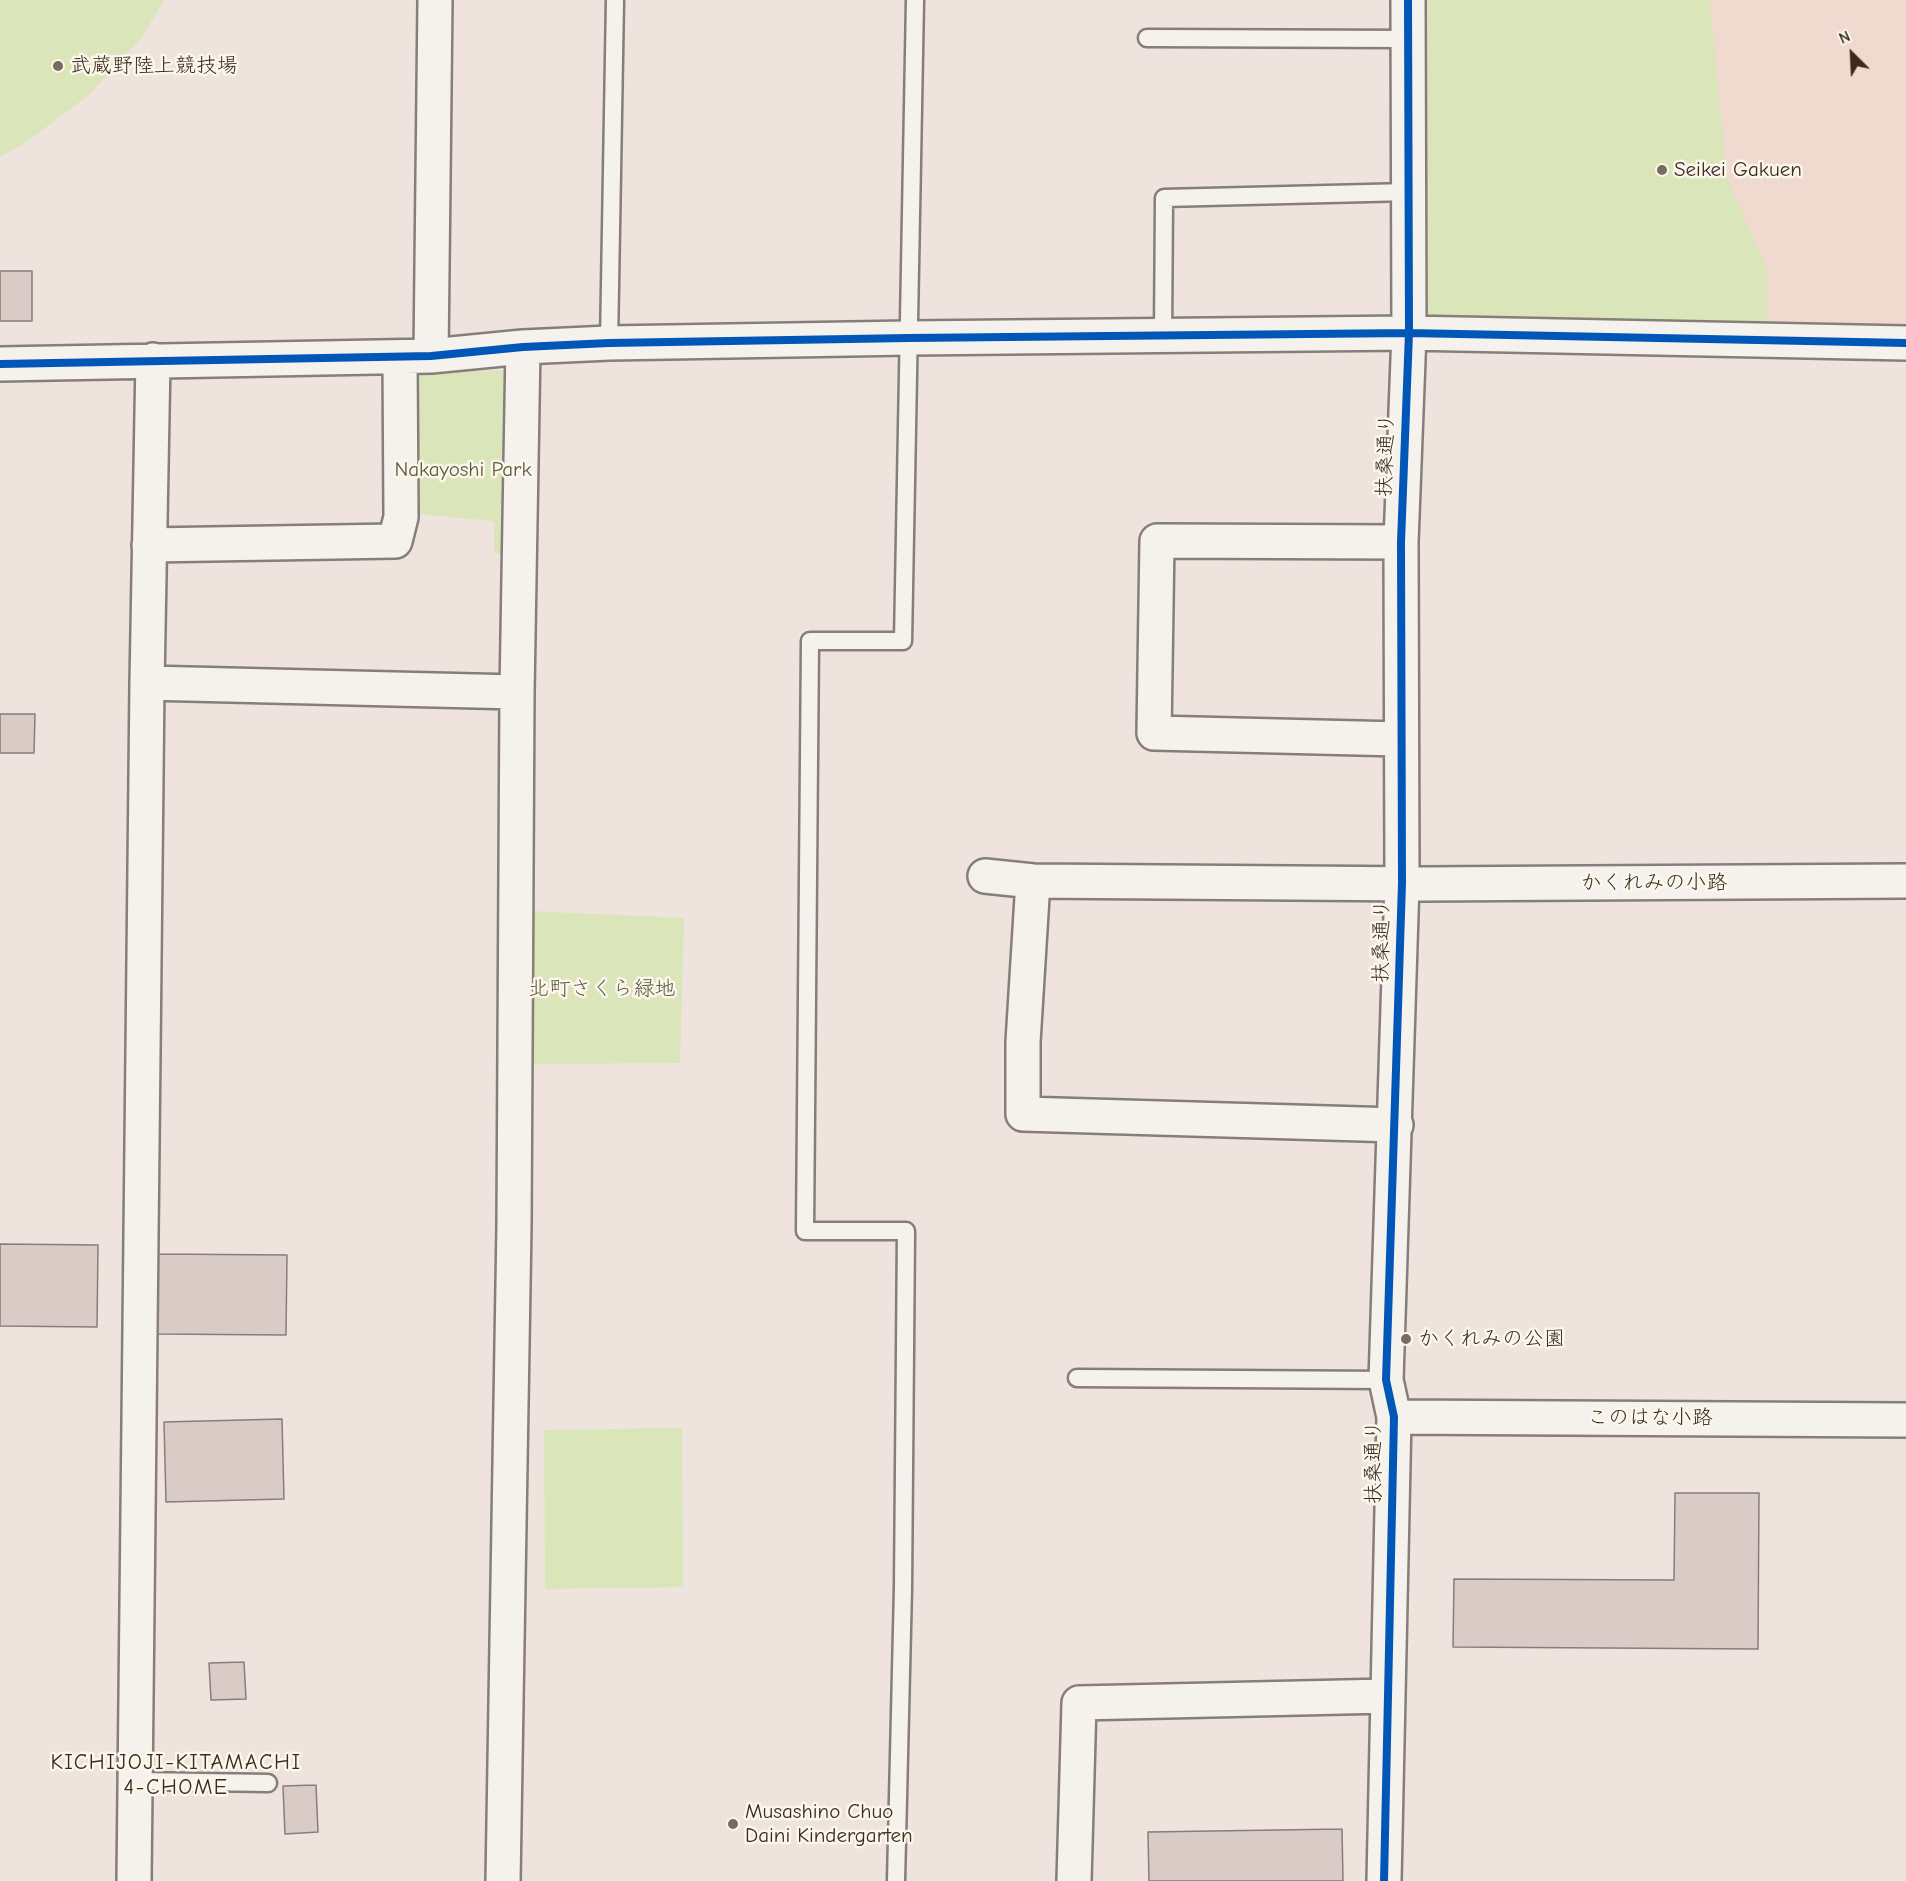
<!DOCTYPE html>
<meta charset="utf-8">
<style>
body{margin:0}
#map{position:relative;width:1906px;height:1881px;overflow:hidden;background:#eee3dd;font-family:"Comic Neue",sans-serif}
canvas{display:block}
.north{position:absolute;left:1822px;top:24px;width:60px;height:60px;-webkit-text-stroke:4px #fbf7ec;paint-order:stroke;rotate:336deg;font-size:16px;font-weight:700;line-height:24px;text-align:center;color:#3b2a1e}
.north::after{content:'';display:block;margin:auto;width:21px;height:27px;background:#3b2a1e;clip-path:polygon(50% 0,100% 100%,50% 72%,0 100%)}
</style>
<div id="map">
<canvas width="1906" height="1881"></canvas>
<div class="north">N</div>
</div>
<script>
const g = document.querySelector('canvas').getContext('2d');
g.lineJoin = 'round';
function paint(path, color) { g.fillStyle = color; g.fill(path, 'evenodd'); }
const poly = rows => new Path2D(rows.map(r => 'M' + r).join(''));
function stroke(path, color, width, dash) { g.strokeStyle = color; g.lineWidth = width; g.lineCap = dash ? 'butt' : 'round'; g.setLineDash(dash || []); g.stroke(path); }
function label(font, color, halo, rows, align = 'center') {
  g.font = font + ' "Comic Neue","Klee One",sans-serif'; g.lineWidth = 5; g.setLineDash([]); g.textBaseline = 'middle'; g.strokeStyle = halo; g.fillStyle = color; for (const [text, x, y, turn = 0] of rows) {
    g.save(); g.translate(x, y); g.rotate((+turn || 0) * Math.PI / 180); g.textAlign = isNaN(turn) ? turn : align; if (halo) g.strokeText(text, 0, 0); g.fillText(text, 0, 0); g.restore();
  }
}
const built = poly([
 [1417,0,1906,0,1906,355,1417,340]
]);
const green = poly([
 [0,0,164,0,142,37,89,95,25,143,0,157],
 [1423,0,1710,0,1727,179,1767,267,1768,343,1416,327],
 [506,370,513,555,494,553,494,521,416,514,418,372],
 [529,911,684,918,680,1063,524,1064],
 [682,1428,683,1587,545,1589,544,1430]
]);
const building = poly([
 [0,271,32,271,32,321,0,321,0,271],
 [0,714,35,714,34,753,0,753,0,714],
 [0,1244,98,1245,97,1327,0,1326,0,1244],
 [157,1254,287,1255,286,1335,156,1334,157,1254],
 [282,1419,284,1499,166,1502,164,1422,282,1419],
 [1675,1493,1759,1493,1758,1649,1453,1647,1454,1579,1674,1580,1675,1493],
 [244,1662,246,1699,211,1700,209,1663,244,1662],
 [316,1785,318,1832,285,1834,283,1786,316,1785],
 [1342,1829,1343,1881,1149,1881,1148,1832,1342,1829]
]);
const lane = poly([
 [1147,38,1408,39],
 [1163,336,1164,198,1409,192],
 [609,343,615,0],
 [1077,1378,1386,1380],
 [135,1781,268,1783],
 [896,1881,903,1588,906,1231,805,1231,810,641,903,641,915,0]
]);
const street = poly([
 [431,356,435,0],
 [0,364,431,356,523,347,609,343,909,338,1409,333,1906,343],
 [149,545,395,541,401,517,400,357],
 [147,683,517,692],
 [1400,739,1154,733,1157,541,1401,542],
 [985,876,1033,881,1423,884,1906,881],
 [1033,881,1023,1042,1023,1114,1396,1125],
 [1394,1417,1906,1420],
 [134,1881,147,683,153,360],
 [503,1881,514,1225,517,692,523,347],
 [1074,1881,1079,1703,1387,1696],
 [1384,1881,1394,1417,1386,1380,1402,883,1401,542,1409,333,1408,0]
]);
const cycleway = poly([
 [0,364,431,356,523,347,609,343,909,338,1409,333,1906,343],
 [1384,1881,1394,1417,1386,1380,1402,883,1401,542,1409,333,1408,0]
]);
const markers = [
 [58,66,6,"#7a6b61"],
 [1662,170,6,"#7a6b61"],
 [1406,1339,6,"#7a6b61"],
 [733,1824,6,"#7a6b61"]
];
const poiNames = [
 ["武蔵野陸上競技場",70,66],
 ["Seikei Gakuen",1674,170],
 ["かくれみの公園",1418,1339],
 ["Musashino Chuo",745,1812],
 ["Daini Kindergarten",745,1836]
];
const streetNames = [
 ["扶桑通り",1386,455,-88],
 ["かくれみの小路",1654,883],
 ["扶桑通り",1382,941,-89],
 ["このはな小路",1650,1418],
 ["扶桑通り",1374,1462,-90]
];
const parkNames = [
 ["Nakayoshi Park",463,470],
 ["北町さくら緑地",602,989]
];
const neighbourhoodNames = [
 ["KICHIJOJI-KITAMACHI",176,1763],
 ["4-CHOME",176,1788]
];
paint(built, '#f0dad0');
paint(green, '#dbe5ba');
paint(building, '#dbcbc6');
stroke(building, '#877e79', 1.5);
stroke(lane, '#877e79', 21);
stroke(street, '#877e79', 38);
stroke(lane, '#f5f2ee', 16);
stroke(street, '#f5f2ee', 33);
stroke(cycleway, '#0057b8', 8);
for (const [x, y, r, color] of markers) { const dot = new Path2D(); dot.arc(x, y, r, 0, 2 * Math.PI); g.fillStyle = color; g.fill(dot); stroke(dot, '#fbf7ec', 2); }
label('21px', '#3b2a1e', '#fbf7ec', poiNames, 'left');
label('21px', '#3b2a1e', '#fbf7ec', streetNames);
label('21px', '#5f593e', '#fbf7ec', parkNames);
g.letterSpacing = '1.5px';
label('22px', '#3b2a1e', '#fbf7ec', neighbourhoodNames);
g.letterSpacing = '0px';
</script>
